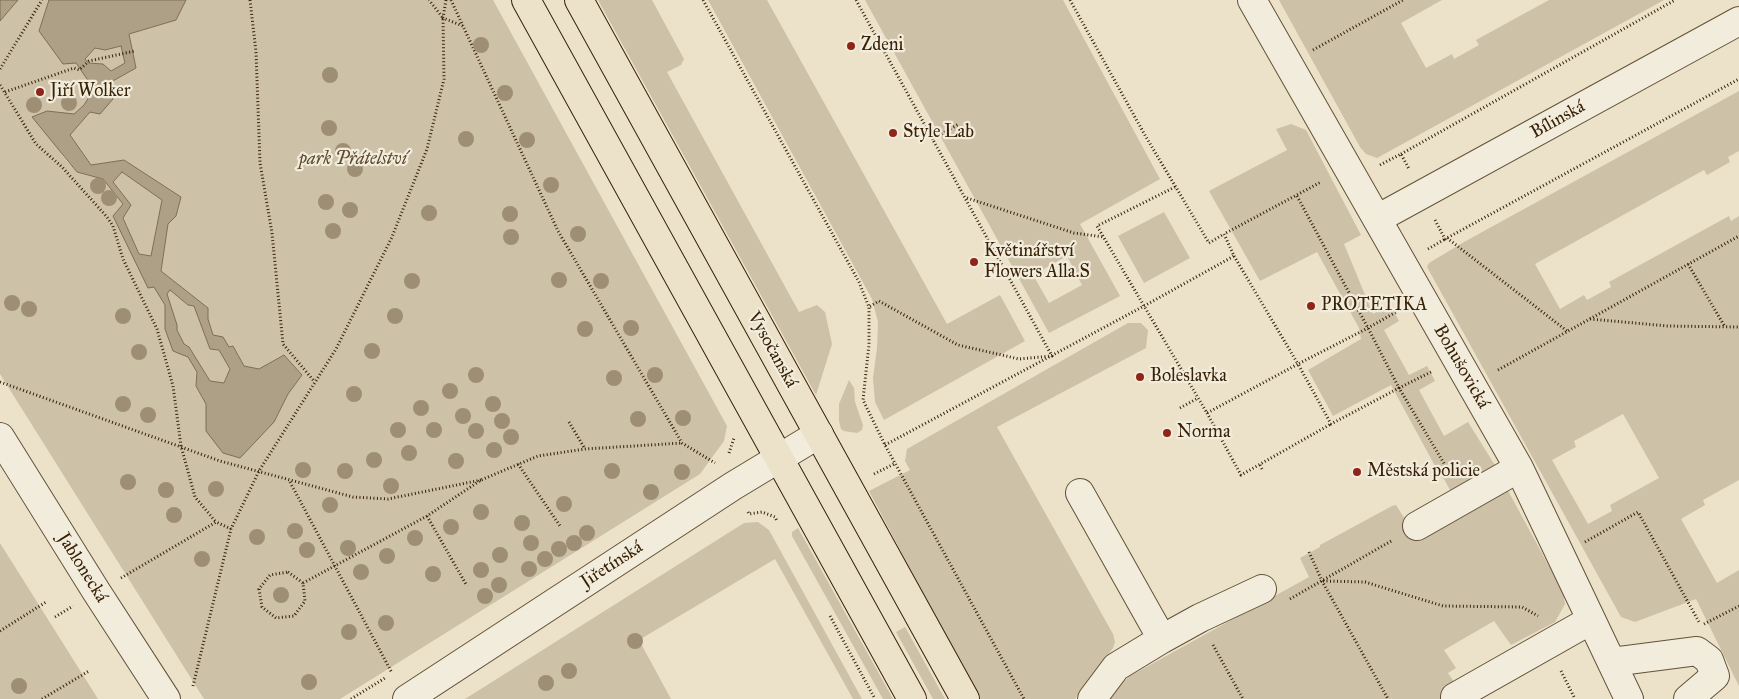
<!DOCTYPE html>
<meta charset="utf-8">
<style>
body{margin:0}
canvas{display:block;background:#ebe2c9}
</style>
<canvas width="1739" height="699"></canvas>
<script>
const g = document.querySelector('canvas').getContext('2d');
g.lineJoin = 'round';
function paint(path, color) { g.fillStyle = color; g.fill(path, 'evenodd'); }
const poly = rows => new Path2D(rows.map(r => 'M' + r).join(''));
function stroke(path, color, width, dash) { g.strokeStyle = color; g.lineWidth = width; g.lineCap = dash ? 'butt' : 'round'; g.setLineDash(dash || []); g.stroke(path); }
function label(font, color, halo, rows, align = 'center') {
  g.font = font + ' "IM FELL Great Primer",serif'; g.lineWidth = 4.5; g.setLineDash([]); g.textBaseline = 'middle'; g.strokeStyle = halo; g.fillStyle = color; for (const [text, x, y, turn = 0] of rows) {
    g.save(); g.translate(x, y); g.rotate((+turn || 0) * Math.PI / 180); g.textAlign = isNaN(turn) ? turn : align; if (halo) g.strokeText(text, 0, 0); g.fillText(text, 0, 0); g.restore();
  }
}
const green = poly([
 [18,0,49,0,39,31,76,63,95,89,84,105,73,115,47,111,62,155,66,160,77,172,103,179,123,204,113,217,165,305,165,329,188,357,197,372,196,386,206,404,206,431,274,422,288,394,302,375,284,355,259,369,244,366,233,346,229,347,213,335,208,319,208,308,161,271,168,224,176,216,181,197,124,160,91,165,70,135,90,112,111,82,136,68,129,34,176,20,186,0,493,0,727,426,724,441,700,474,340,699,204,699,0,374,0,21],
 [598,0,652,0,684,59,681,65,667,72,799,312,817,305,825,312,832,344,816,395],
 [708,0,767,0,947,324,1000,295,1025,341,884,420,875,402,873,378,877,348,878,322,872,299],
 [865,0,1063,0,1160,179,1080,224,1120,296,1049,333],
 [1067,256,1082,285,1049,303,1033,275],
 [1279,0,1442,0,1401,23,1426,68,1452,54,1454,59,1479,45,1476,40,1549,0,1664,0,1377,158,1366,154,1360,147],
 [121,46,125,63,110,71,103,64,88,63,85,59,95,48,105,50],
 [1739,91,1739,151,1728,157,1730,162,1707,175,1704,170,1535,264,1560,309,1584,295,1587,300,1611,287,1609,282,1729,216,1731,221,1739,216,1739,480,1703,500,1705,505,1681,519,1717,583,1739,570,1739,686,1696,599,1635,622,1621,617,1427,267,1429,263,1464,242],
 [1623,414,1659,478,1610,505,1612,511,1588,524,1552,460,1576,447,1574,441],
 [1291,124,1306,130,1361,235,1344,244,1373,314,1390,304,1399,321,1384,330,1409,375,1427,366,1435,381,1419,390,1444,436,1468,422,1496,467,1451,492,1444,479,1441,477,1391,385,1333,416,1308,370,1361,339,1359,328,1317,252,1260,281,1209,191,1287,150,1276,129],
 [122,172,162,200,151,256,139,254,123,217,131,205,113,182],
 [1164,212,1190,258,1144,283,1118,236],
 [170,290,188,305,194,306,210,349,219,350,230,369,224,383,210,381,189,347,184,345,177,330,167,294],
 [1128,323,1141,323,1148,330,1146,348,997,427,1113,634,1115,642,1113,648,1075,699,979,699,869,491,910,470,905,461,907,449],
 [849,380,854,388,855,402,863,425,862,430,857,433,844,431,841,429,839,421,839,404],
 [1506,487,1563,592,1565,604,1555,622,1511,645,1494,621,1444,650,1456,668,1448,673,1463,696,1462,699,1109,699,1117,687,1130,676,1309,577,1300,558,1320,547,1320,545,1392,506,1396,505,1415,535],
 [758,522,769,530,862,699,853,699,775,559,639,640,671,699,465,699,744,523],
 [798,528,893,699,883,699,792,536,792,532],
 [0,543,98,699,0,699],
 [905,627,945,699,933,699,896,632]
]);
const water = poly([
 [0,0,18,0,0,21,0,0],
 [49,0,186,0,176,20,129,34,136,68,111,82,113,99,100,114,90,112,70,135,91,165,124,160,181,197,176,216,168,224,161,271,208,308,208,319,213,335,223,337,229,347,233,346,244,366,259,369,284,355,302,375,288,394,274,422,240,458,223,453,206,431,206,404,196,386,197,372,188,357,173,351,165,329,165,305,154,287,148,288,113,216,123,204,103,179,77,172,32,117,47,111,74,114,84,105,94,89,76,63,63,64,39,31,49,0],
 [121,46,125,63,111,71,103,64,88,63,85,59,95,48,105,50,121,46],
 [122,172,162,200,151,256,139,254,123,218,131,205,113,182,122,172],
 [170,290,188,305,194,306,210,349,219,350,230,369,224,383,210,381,189,347,184,344,177,330,177,325,167,294,170,290]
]);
const path = poly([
 [250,0,256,52,260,163,272,233,283,344,314,381],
 [446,0,443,18,463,26,558,231,682,443,715,463],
 [451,0,463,26],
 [703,0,859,282,869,307,869,344,863,400,885,445,1024,699],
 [856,0,1052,356,1019,359,958,345,879,301,869,307],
 [1070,0,1146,137,1209,243,1224,234],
 [1313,50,1403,0],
 [0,69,42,0],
 [0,85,36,144,62,167,107,217,113,226,123,259,157,329,173,386,181,446,195,497,216,522],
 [5,92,74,68,79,70,89,61,135,51],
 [932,139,959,124],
 [1401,154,1675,0],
 [1380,165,1401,154,1409,169],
 [1175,187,1097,226,1207,413,1298,364,1234,256],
 [1297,196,1368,328,1399,388,1331,424,1298,364,1368,328,1396,312],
 [967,198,1074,233,1104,237],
 [1435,220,1445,239,1447,238,1739,79],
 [1447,238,1567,331],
 [1428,249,1445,239],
 [1688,264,1725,327],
 [1590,319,1668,326,1739,327],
 [1498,370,1739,236],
 [1431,372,1399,388,1451,475],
 [0,382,220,461,353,497,388,499,481,480],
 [1180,408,1198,398],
 [1207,413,1241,475,1331,424],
 [569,422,585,449],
 [885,445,1144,306,1234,256,1224,234,1321,182],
 [729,453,734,438],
 [518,464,560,526],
 [1260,465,1263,471],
 [874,474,896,463],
 [290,482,392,673],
 [748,512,749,514,762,512,775,517,777,521],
 [427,516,467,586],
 [1585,542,1638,512,1699,622],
 [1309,552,1322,581,1388,699],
 [288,572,303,583,305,601,294,616,276,618,262,607,259,589,270,575,288,572],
 [121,578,216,522,231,529],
 [1323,581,1365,582,1443,606,1522,607,1538,616],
 [303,583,427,516,481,480,538,456,585,449,682,443],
 [1290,599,1393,540],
 [830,616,875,699],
 [55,617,73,606],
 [1704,624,1739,606],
 [0,631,46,602],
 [1213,645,1243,699],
 [1561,671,1575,699],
 [193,686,231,529,259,471,336,349,392,237,427,149,444,79,443,18,429,0],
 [42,699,89,671],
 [351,699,385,678]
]);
const minor = poly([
 [1252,0,1519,468,1629,699],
 [1377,219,1739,21],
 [0,437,96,591,166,699],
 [1080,493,1162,639,1116,667,1092,699],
 [1417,526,1519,468],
 [1162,639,1200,618,1262,589],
 [1612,662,1697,651,1709,660,1715,676,1688,699],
 [1455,697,1591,620],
 [407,699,733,486,819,434]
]);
const major = poly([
 [526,0,912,699],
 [579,0,965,699]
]);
const trees = [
 [481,45],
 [330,75],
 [505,93],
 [69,103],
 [34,105],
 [329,128],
 [466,139],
 [527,140],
 [343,151],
 [355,169],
 [551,185],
 [98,186],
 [109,198],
 [326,202],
 [350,210],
 [429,213],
 [510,214],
 [333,231],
 [578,234],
 [511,237],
 [559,280],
 [412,281],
 [601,281],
 [12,303],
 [29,309],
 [123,316],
 [395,316],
 [631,328],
 [585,329],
 [372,351],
 [139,352],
 [476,375],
 [655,375],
 [614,378],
 [450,391],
 [354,394],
 [123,404],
 [493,404],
 [421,408],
 [148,415],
 [463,416],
 [683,418],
 [638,419],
 [502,421],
 [398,430],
 [434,430],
 [476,431],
 [511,437],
 [494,450],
 [409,453],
 [374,460],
 [456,461],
 [303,470],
 [345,471],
 [612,471],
 [682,472],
 [128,482],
 [391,486],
 [216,489],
 [166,490],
 [651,492],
 [564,504],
 [330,505],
 [481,512],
 [174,515],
 [522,523],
 [451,527],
 [295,531],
 [587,533],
 [257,537],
 [415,538],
 [531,543],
 [574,543],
 [348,548],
 [559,549],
 [307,550],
 [500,555],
 [387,556],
 [202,559],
 [545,559],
 [529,569],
 [481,570],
 [361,572],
 [433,574],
 [499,585],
 [281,595],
 [485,596],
 [386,623],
 [349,632],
 [635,641],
 [569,671],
 [309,682],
 [546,683],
 [19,686]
];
const markers = [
 [851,46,5,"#8f2418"],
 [40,92,5,"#8f2418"],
 [893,133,5,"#8f2418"],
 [974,262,5,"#8f2418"],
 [1311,306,5,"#8f2418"],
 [1140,377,5,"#8f2418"],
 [1167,433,5,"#8f2418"],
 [1357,472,5,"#8f2418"]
];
const poiNames = [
 ["Zdeni",861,46],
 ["Jiří Wolker",50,92],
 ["Style Lab",903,133],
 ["Květinářství",984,252],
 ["Flowers Alla.S",984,273],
 ["PROTETIKA",1321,306],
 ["Boleslavka",1150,377],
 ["Norma",1177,433],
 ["Městská policie",1367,472]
];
const streetNames = [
 ["Bílinská",1558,120,-29],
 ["Vysočanská",772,350,61],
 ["Bohušovická",1461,367,60],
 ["Jiřetínská",612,565,-33],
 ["Jablonecká",82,568,58]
];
const parkNames = [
 ["park Přátelství",353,160]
];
paint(green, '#cdc1a8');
paint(water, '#aea087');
stroke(water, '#7f6d53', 1);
stroke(minor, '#655137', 30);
stroke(major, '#382106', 30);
stroke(path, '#382106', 3, [1, 2.5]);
stroke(minor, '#f2ecdc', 28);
stroke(major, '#ebe2c9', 28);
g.fillStyle = '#9d8e74';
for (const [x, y] of trees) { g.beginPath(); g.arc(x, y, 8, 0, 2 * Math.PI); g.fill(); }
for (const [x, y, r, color] of markers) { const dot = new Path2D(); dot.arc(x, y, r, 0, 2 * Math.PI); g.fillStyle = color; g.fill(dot); stroke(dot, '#f2ecdc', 2); }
label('18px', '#382106', '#f2ecdc', poiNames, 'left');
label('18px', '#382106', '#f2ecdc', streetNames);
label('italic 18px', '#5d492e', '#f2ecdc', parkNames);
</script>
